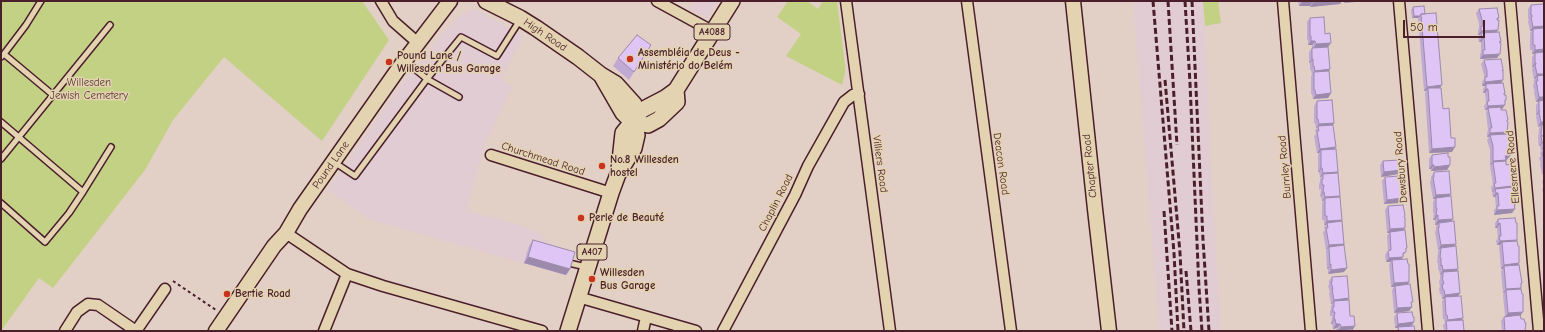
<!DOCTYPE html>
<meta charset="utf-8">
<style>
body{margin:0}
#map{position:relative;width:1545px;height:332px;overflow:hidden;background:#e2cfc5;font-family:"Comic Neue",sans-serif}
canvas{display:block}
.frame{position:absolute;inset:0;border:2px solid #4a1f2b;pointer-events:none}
.scale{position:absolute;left:1403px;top:20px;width:82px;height:18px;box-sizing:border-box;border:2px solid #4a1f2b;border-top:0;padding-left:5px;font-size:12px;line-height:14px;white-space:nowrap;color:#4a1f2b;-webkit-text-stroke:3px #e4d3b0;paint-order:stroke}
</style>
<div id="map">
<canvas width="1545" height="332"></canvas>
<div class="frame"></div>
<div class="scale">50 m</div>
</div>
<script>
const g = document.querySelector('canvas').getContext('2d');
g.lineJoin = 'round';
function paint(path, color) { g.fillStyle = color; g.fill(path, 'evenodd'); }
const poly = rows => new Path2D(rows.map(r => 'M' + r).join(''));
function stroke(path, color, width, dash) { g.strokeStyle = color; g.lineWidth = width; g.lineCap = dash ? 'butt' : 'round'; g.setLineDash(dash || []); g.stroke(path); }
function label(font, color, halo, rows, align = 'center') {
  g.font = font + ' "Comic Neue",sans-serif'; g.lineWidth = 3; g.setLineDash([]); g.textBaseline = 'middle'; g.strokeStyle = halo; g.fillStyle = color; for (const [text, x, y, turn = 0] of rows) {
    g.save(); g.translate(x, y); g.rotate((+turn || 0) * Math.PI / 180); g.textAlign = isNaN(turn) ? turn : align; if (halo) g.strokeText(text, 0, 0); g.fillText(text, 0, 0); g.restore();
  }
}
const built = poly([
 [693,1,717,1,707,18,689,8],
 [1133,1,1218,1,1221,23,1205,27,1213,204,1221,331,1159,331],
 [475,9,523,36,501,80,512,87,486,141,466,211,524,226,540,234,559,252,573,256,567,276,369,219,328,190,404,81,449,26,462,15]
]);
const green = poly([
 [1,1,362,1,389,40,322,141,224,57,173,120,145,170,53,288,39,278,1,331],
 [788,1,807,1,818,9,823,1,837,1,845,65,845,73,842,85,786,56,801,34,777,17],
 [1203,1,1218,1,1221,23,1205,26]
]);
const path = poly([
 [173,281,216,310]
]);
const lane = poly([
 [4,54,26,25,41,1],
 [1,57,4,54,53,95],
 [405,61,427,79,461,37,497,56,520,20],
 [1,122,83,192,69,213,45,242,1,203],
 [1,159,110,25],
 [334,162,355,176,427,79,459,97],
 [83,192,111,147],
 [569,263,586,267]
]);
const street = poly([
 [381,1,393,21,418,43],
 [657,1,712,31],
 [846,1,890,331],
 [967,1,1011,331],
 [1283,1,1311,331],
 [1399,1,1428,331],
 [1510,1,1539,331],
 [491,155,611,193],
 [286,233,347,274,383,286,542,331],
 [578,297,696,331],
 [65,331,77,312,88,304,98,305,136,331],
 [136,331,165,289],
 [324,331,347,274],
 [643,331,646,317],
 [723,331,795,195,808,166,844,102,853,95,859,94]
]);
const secondary = poly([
 [1073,1,1095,209,1109,331],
 [216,331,274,246,286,233,300,209,399,68,450,1]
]);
const primary = poly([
 [486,1,520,18,536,28,578,57,601,75,616,84,634,104,635,107,632,122,623,133,619,170],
 [632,122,642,110,665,98,676,90,732,1],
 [632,122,648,125,659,119,677,102,676,90],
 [568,331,611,193,618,174,634,148,637,135,632,122,623,113,601,75]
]);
const rail = poly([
 [1153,1,1174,253,1178,331],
 [1168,1,1177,145],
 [1185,1,1190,83,1199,288,1202,331],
 [1192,1,1203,240,1209,331],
 [1165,80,1180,253,1184,331],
 [1164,211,1172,331],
 [1186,271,1191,331]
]);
const wall = poly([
 [1298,1,1342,1,1340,4,1310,7,1310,6,1299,6],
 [1544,4,1544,174,1542,174,1540,164,1541,163,1539,158,1541,156,1540,153,1542,150,1541,151,1540,146,1539,146,1538,141,1539,140,1538,139,1539,129,1540,126,1538,127,1536,117,1537,115,1536,115,1536,105,1539,101,1536,102,1534,92,1535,90,1534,90,1533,85,1534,83,1534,80,1535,79,1534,79,1532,69,1533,67,1532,67,1532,57,1534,54,1532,54,1532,50,1530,50,1530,33,1532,31,1530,31,1528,21,1529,19,1528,19,1528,9,1531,5],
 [1413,7,1425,14,1441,88,1443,109,1451,138,1452,152,1429,153,1425,93,1426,91,1424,91,1418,18,1412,18,1411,10],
 [1479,9,1499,18,1497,20,1497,32,1501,42,1497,58,1480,59,1480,55,1481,52,1481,42,1479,42,1478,37,1480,35,1478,35,1478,31,1479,28,1479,24,1476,13],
 [1310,18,1325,34,1328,47,1329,71,1331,93,1328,98,1313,99,1312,94,1311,94,1311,76,1312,75,1311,70,1310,70,1310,63,1309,63,1309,52,1312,48,1312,45,1308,45,1308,40,1307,40,1307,22],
 [618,58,634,72,629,80,613,66],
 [1484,60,1502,71,1501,83,1505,93,1504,95,1506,100,1502,109,1501,109,1507,122,1506,134,1510,144,1509,146,1510,156,1507,160,1505,161,1512,176,1512,183,1511,188,1514,199,1516,204,1512,213,1494,215,1494,210,1496,208,1495,197,1493,197,1492,193,1493,192,1492,192,1491,187,1493,185,1490,166,1491,165,1490,165,1490,150,1487,140,1489,137,1487,137,1487,133,1488,130,1486,112,1487,110,1485,110,1484,106,1486,103,1485,93,1483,93,1483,89,1485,86,1482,86,1482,82,1484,79,1484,75,1481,64],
 [1317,101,1334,123,1332,125,1334,149,1338,172,1337,173,1340,196,1339,197,1341,221,1344,244,1343,245,1344,272,1328,274,1328,269,1327,269,1326,251,1327,249,1326,250,1323,232,1325,230,1324,227,1326,225,1324,225,1324,220,1322,220,1322,203,1323,201,1322,201,1321,196,1320,197,1321,189,1319,190,1319,184,1320,182,1320,179,1321,177,1320,177,1319,172,1318,172,1318,154,1319,153,1317,153,1314,136,1316,134,1315,130,1317,128,1316,128,1315,123,1314,124,1314,106],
 [1432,155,1448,157,1450,165,1447,170,1431,171,1431,169,1429,169,1429,159],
 [1383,161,1401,170,1398,174,1381,177,1380,165],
 [1434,172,1451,194,1449,197,1454,247,1458,269,1457,271,1460,293,1458,296,1464,331,1444,331,1443,325,1445,323,1444,319,1443,319,1442,301,1444,299,1442,299,1441,294,1440,294,1439,289,1440,287,1439,281,1440,280,1440,276,1441,275,1440,275,1439,270,1438,270,1438,263,1437,263,1438,252,1439,249,1438,250,1435,232,1436,230,1436,227,1437,225,1435,225,1435,220,1433,220,1434,213,1433,213,1433,202,1435,199,1433,199,1430,182,1431,180,1431,177],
 [1544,175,1544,197,1542,189,1544,187,1542,182,1543,180,1543,177],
 [1385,177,1400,181,1402,186,1401,187,1403,193,1402,195,1402,198,1399,203,1384,204,1382,181],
 [1388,206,1404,217,1405,228,1403,231,1407,248,1406,250,1406,252,1401,259,1409,282,1407,285,1412,307,1409,311,1394,313,1392,290,1394,287,1391,287,1389,264,1391,262,1386,262,1385,255,1388,251,1387,236,1389,233,1387,233,1385,210],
 [1498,219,1516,241,1519,263,1518,265,1522,283,1521,285,1521,288,1520,289,1521,319,1525,331,1502,331,1501,321,1504,317,1505,316,1503,295,1504,293,1503,293,1501,271,1503,269,1501,269,1499,246,1500,245,1497,245,1496,241,1498,238,1497,228,1495,228,1495,223],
 [533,240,570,269,566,275,524,263,529,246],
 [1332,277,1349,298,1348,300,1352,331,1336,331,1338,330,1337,328,1333,329,1332,324,1331,324,1332,316,1330,316,1330,311,1331,309,1331,306,1332,304,1331,304,1329,293,1330,292,1328,286,1329,285,1329,281],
 [1397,313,1413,317,1414,322,1412,326,1415,331,1396,331,1398,328,1395,328,1394,317]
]);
const shadedWall = poly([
 [1313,1,1310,6,1299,6,1302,2],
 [1323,1,1342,1,1340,4,1310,7,1313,3],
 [1346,1,1366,1,1344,3],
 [1414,16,1420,16,1418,18,1412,18],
 [1544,26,1544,30,1533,29,1532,31,1530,31,1533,27],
 [1498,30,1495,34,1481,33,1480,35,1478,35,1481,31],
 [1484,37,1481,42,1479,42,1482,38],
 [1311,41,1315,41,1312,45,1308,45],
 [1331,43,1328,47,1313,49,1316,44],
 [1544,49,1544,53,1535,53,1534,54,1532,54,1535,50],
 [1500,54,1497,58,1480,59,1483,55],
 [1312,59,1313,59,1310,63,1309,63],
 [1535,63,1536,63,1533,67,1532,67],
 [1330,69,1327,74,1314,72,1312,75,1315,71],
 [1537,74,1544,74,1544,78,1537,76,1535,79,1534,79],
 [1503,80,1500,85,1486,84,1485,86,1482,86,1485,82],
 [1442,85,1439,89,1428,88,1426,91,1424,91,1427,87],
 [1486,89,1488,89,1485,93,1483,93],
 [1331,93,1328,98,1313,99,1316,95],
 [1539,97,1544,97,1544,101,1536,102],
 [1505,105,1502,109,1489,110,1488,108,1487,110,1485,110,1488,106],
 [1539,111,1540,111,1537,115,1536,115],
 [1541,122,1544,122,1544,126,1542,125,1538,127],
 [1334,123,1331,127,1318,126,1317,128,1316,128,1319,124],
 [1507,132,1504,136,1490,135,1489,137,1487,137,1490,133],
 [1542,142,1543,142,1540,146,1539,146],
 [1336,147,1333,152,1321,150,1319,153,1317,153,1320,149],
 [1455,147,1452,152,1429,153,1432,149],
 [1505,156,1510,156,1503,164,1493,162,1491,165,1490,165,1493,161],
 [1432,165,1434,165,1431,169,1429,169],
 [1450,165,1447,170,1431,171,1434,167],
 [1321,168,1322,168,1319,172,1318,172],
 [1401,170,1398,174,1381,177,1384,172],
 [1338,172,1335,176,1323,174,1321,177,1320,177,1323,173],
 [1512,186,1509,190,1495,189,1493,192,1492,192,1495,188],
 [1323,192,1324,192,1321,196,1320,197],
 [1496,193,1498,193,1495,197,1493,197],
 [1451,194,1448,198,1436,198,1435,199,1433,199,1436,195],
 [1340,196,1337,200,1325,198,1323,201,1322,201,1325,197],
 [1402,198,1399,203,1384,204,1387,200],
 [1515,209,1512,213,1494,215,1497,210],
 [1438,215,1435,220,1433,220,1436,216],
 [1453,219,1450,223,1439,223,1437,225,1435,225,1438,220],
 [1342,220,1339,224,1327,223,1326,225,1324,225,1327,221],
 [1500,223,1497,228,1495,228,1498,224],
 [1405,228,1402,232,1390,232,1389,233,1387,233,1390,229],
 [1517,240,1514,244,1502,242,1500,245,1497,245,1500,241],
 [1344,244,1342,248,1329,247,1326,250,1329,245],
 [1456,244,1453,248,1441,248,1439,249,1438,250,1441,245],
 [528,257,570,269,566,275,524,263],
 [1403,257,1400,261,1392,260,1391,262,1386,262,1389,258],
 [1519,263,1516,268,1504,266,1503,269,1501,269,1504,265],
 [1331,264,1328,269,1327,269,1330,265],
 [1347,268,1344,272,1328,274,1331,270],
 [1458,269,1455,273,1443,272,1441,275,1440,275,1443,270],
 [1409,282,1407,286,1395,286,1394,287,1391,287,1394,283],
 [1521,288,1518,292,1506,290,1504,293,1503,293,1506,289],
 [1460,293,1457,298,1445,297,1444,299,1442,299,1445,295],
 [1349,298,1346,303,1334,301,1332,304,1331,304,1334,300],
 [1412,307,1409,311,1394,313,1397,308],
 [1523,312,1520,316,1505,317,1508,313],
 [1463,318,1460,323,1446,322,1448,320],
 [1334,319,1335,319,1332,324,1331,324],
 [1414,322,1411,326,1398,327,1398,328,1395,328,1398,324],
 [1336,324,1340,324,1337,328,1333,329],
 [1355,326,1352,331,1338,331,1341,327]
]);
const building = poly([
 [1302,1,1323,1,1313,3,1313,1,1302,2,1302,1],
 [1544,4,1544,26,1533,27,1531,17,1532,17,1532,15,1531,15,1531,5,1544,4],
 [1424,6,1425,14,1421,14,1420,16,1414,16,1413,7,1424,6],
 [1497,8,1499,18,1497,18,1497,20,1499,20,1498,30,1481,31,1481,26,1483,26,1482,20,1479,9,1497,8],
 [1436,13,1442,85,1427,87,1421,14,1436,13],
 [1324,17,1325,34,1330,33,1331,43,1316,44,1315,41,1311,41,1311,36,1310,36,1310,18,1324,17],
 [1544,28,1544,49,1535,50,1535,45,1533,45,1533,29,1544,28],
 [1499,32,1501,42,1499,42,1501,43,1500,54,1483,55,1483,50,1485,50,1484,37,1482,38,1481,33,1499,32],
 [637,35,651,45,634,72,618,58,637,35],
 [1328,47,1330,69,1315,71,1314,66,1313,66,1313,59,1312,59,1312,48,1328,47],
 [1544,52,1544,74,1537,74,1535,65,1536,64,1536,63,1535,63,1535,53,1544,52],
 [1501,59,1503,69,1502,71,1503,70,1503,80,1485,82,1485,77,1487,77,1487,71,1484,60,1501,59],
 [1329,71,1331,93,1316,95,1315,90,1314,90,1314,72,1329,71],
 [1544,75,1544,97,1539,97,1537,87,1538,86,1537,86,1536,81,1538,81,1537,76,1544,75],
 [1503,83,1505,93,1504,93,1504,95,1506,95,1506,100,1505,100,1505,105,1488,106,1487,102,1489,101,1488,89,1486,89,1486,84,1503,83],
 [1428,88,1441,88,1443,109,1449,108,1451,138,1455,138,1455,147,1432,149,1428,88],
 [1332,100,1334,123,1319,124,1318,119,1317,119,1317,101,1332,100],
 [1544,100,1544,122,1541,122,1539,112,1540,111,1539,111,1539,101,1544,100],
 [1501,107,1501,110,1506,110,1508,120,1507,120,1507,122,1508,122,1507,132,1490,133,1490,128,1492,128,1488,108,1501,107],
 [1544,124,1544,146,1543,142,1542,142,1541,136,1543,136,1541,135,1542,125,1544,124],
 [1333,125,1336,147,1320,149,1317,131,1319,131,1318,126,1333,125],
 [1508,134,1510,144,1508,144,1509,146,1510,146,1510,156,1505,156,1506,160,1493,161,1493,146,1490,135,1508,134],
 [1543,148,1544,148,1544,159,1542,153,1544,153,1543,148],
 [1336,149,1338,172,1323,173,1322,168,1321,168,1321,150,1336,149],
 [1448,153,1448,157,1450,157,1450,165,1434,167,1434,165,1432,165,1432,155,1448,153],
 [1399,160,1401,170,1384,172,1383,161,1399,160],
 [1506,161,1506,165,1510,164,1513,174,1511,174,1513,181,1512,181,1512,186,1495,188,1494,183,1496,183,1493,162,1506,161],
 [1449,171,1451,194,1436,195,1433,177,1434,177,1434,172,1449,171],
 [1338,173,1340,196,1325,197,1324,192,1323,192,1324,185,1322,185,1322,180,1323,179,1323,174,1338,173],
 [1400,176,1400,181,1402,181,1402,186,1401,186,1403,193,1401,193,1402,198,1387,200,1385,177,1400,176],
 [1513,187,1515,197,1514,199,1515,199,1516,204,1514,204,1515,209,1497,210,1497,206,1499,206,1498,193,1496,193,1495,189,1513,187],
 [1451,196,1453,219,1438,220,1438,215,1436,216,1437,208,1436,208,1436,198,1451,196],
 [1340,197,1342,220,1327,221,1327,216,1325,216,1325,198,1340,197],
 [1403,205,1405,215,1404,217,1405,217,1405,228,1390,229,1388,206,1403,205],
 [1515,218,1516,223,1517,223,1517,240,1500,241,1499,236,1501,236,1500,223,1498,224,1498,219,1515,218],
 [1342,221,1344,244,1329,245,1326,228,1328,228,1327,223,1342,221],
 [1454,221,1456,244,1441,245,1438,228,1439,228,1439,223,1454,221],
 [1405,230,1407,248,1406,248,1406,252,1403,253,1403,257,1389,258,1388,251,1391,250,1390,232,1405,230],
 [533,240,575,252,570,269,528,257,533,240],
 [1517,241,1518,246,1519,246,1519,263,1504,265,1502,242,1517,241],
 [1344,245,1347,268,1331,270,1331,264,1330,265,1329,247,1344,245],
 [1456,246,1458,269,1443,270,1442,265,1441,266,1441,258,1440,258,1441,248,1456,246],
 [1407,259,1408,264,1409,264,1409,282,1394,283,1392,260,1407,259],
 [1519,265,1522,283,1521,283,1521,288,1506,289,1504,266,1519,265],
 [1458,271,1460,293,1445,295,1444,290,1443,290,1442,284,1444,284,1442,277,1443,277,1443,272,1458,271],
 [1347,276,1349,298,1334,300,1332,289,1333,289,1331,282,1332,282,1332,277,1347,276],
 [1410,284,1413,302,1411,302,1412,307,1397,308,1395,286,1410,284],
 [1521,289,1522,294,1523,294,1523,312,1508,313,1506,290,1521,289],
 [1461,296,1463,318,1448,320,1447,315,1446,315,1445,297,1461,296],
 [1349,300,1350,316,1354,316,1355,326,1341,327,1340,324,1336,324,1335,319,1334,319,1335,312,1333,312,1333,307,1334,307,1334,301,1349,300],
 [1412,312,1413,317,1414,317,1414,322,1398,324,1397,313,1412,312],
 [1520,315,1521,319,1524,319,1525,323,1526,323,1525,331,1505,331,1504,317,1520,315],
 [1463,320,1464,331,1446,331,1446,330,1447,329,1446,321,1463,320],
 [1414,326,1415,331,1399,331,1398,327,1414,326],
 [1352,329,1352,331,1336,331,1336,330,1352,329]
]);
const markers = [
 [630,59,4,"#c8321e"],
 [389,62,4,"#c8321e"],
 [602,166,4,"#c8321e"],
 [581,218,4,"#c8321e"],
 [592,279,4,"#c8321e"],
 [227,294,4,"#c8321e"]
];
const shields = [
 [712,32,36],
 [592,252,30]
];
const shieldNames = [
 ["A4088",712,32],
 ["A407",592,252]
];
const streetNames = [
 ["High Road",545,35,34],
 ["Churchmead Road",543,159,18],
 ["Villiers Road",880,164,82],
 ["Deacon Road",1001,164,82],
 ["Pound Lane",331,165,-55],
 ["Chapter Road",1090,166,-96],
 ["Burnley Road",1285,167,-95],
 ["Dewsbury Road",1401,167,-95],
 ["Ellesmere Road",1513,167,-95],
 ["Chaplin Road",776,203,-63]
];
const poiNames = [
 ["Assembléia de Deus -",638,53],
 ["Ministério do Belém",638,66],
 ["Pound Lane /",397,56],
 ["Willesden Bus Garage",397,69],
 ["No.8 Willesden",610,160],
 ["hostel",610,173],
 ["Perle de Beauté",589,218],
 ["Willesden",600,273],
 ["Bus Garage",600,286],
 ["Bertie Road",235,294]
];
const parkNames = [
 ["Willesden",89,83],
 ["Jewish Cemetery",89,96]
];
paint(built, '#e1ccd3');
paint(green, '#c3d185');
stroke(lane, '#4a1f2b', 8);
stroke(street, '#4a1f2b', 13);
stroke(secondary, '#4a1f2b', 17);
stroke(primary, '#4a1f2b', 18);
stroke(path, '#4a1f2b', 2, [3, 3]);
stroke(lane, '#e4d3b0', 5);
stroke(street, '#e4d3b0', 10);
stroke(secondary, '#e4d3b0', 14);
stroke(primary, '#e4d3b0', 15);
stroke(rail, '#4a1f2b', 3, [6, 3]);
paint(wall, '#c0a9d3');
paint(shadedWall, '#9c8aac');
paint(building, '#dfc5f5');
stroke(building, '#9c8aac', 1);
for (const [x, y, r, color] of markers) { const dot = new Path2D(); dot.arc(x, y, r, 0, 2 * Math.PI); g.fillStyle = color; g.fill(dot); stroke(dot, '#e4d3b0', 1.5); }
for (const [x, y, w] of shields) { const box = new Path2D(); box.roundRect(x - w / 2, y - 8, w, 16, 3); g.fillStyle = '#e4d3b0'; g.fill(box); stroke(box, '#4a1f2b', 1); }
label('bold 10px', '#4a1f2b', null, shieldNames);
label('11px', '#4a1f2b', '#e4d3b0', streetNames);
label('bold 11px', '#4a1f2b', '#e4d3b0', poiNames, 'left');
label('11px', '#5c3a38', '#e4d3b0', parkNames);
</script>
